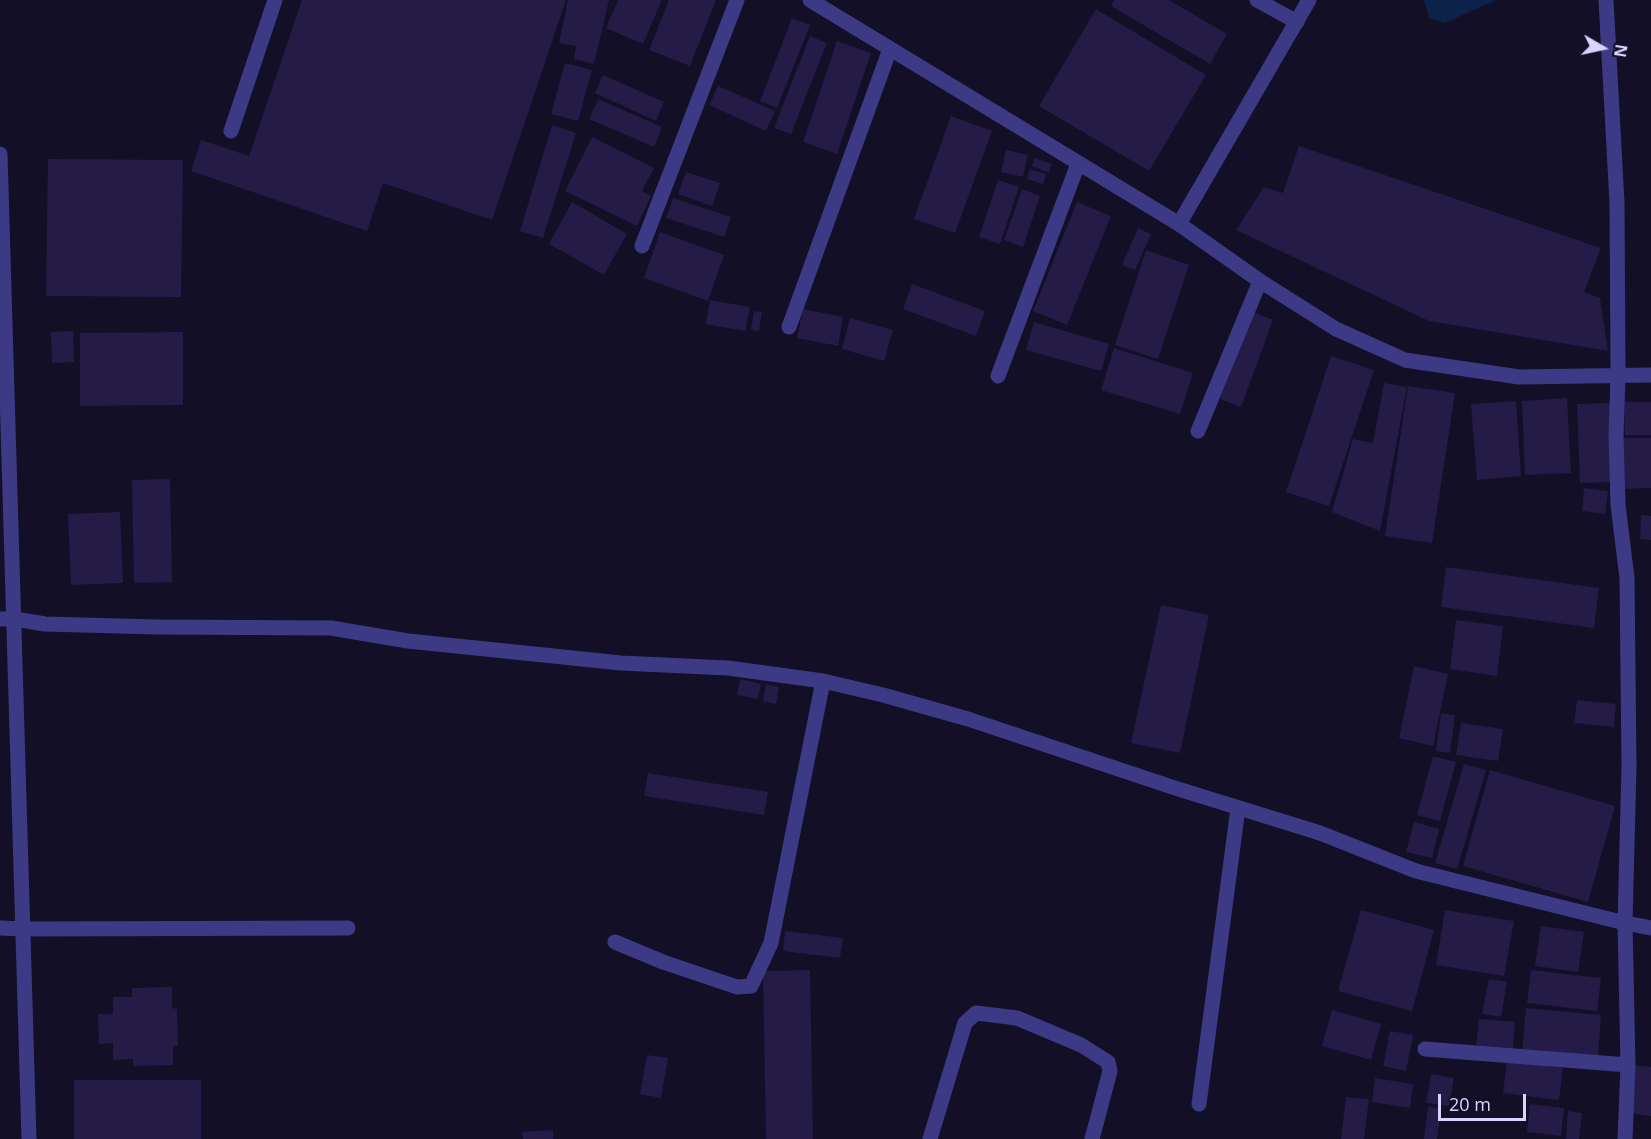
<!DOCTYPE html>
<style>
body{margin:0}
#map{position:relative;width:1651px;height:1139px;overflow:hidden;background:#130f26;font-family:"Open Sans",sans-serif}
canvas{display:block}
.north{position:absolute;left:1573px;top:18px;width:60px;height:60px;-webkit-text-stroke:4px #130f26;paint-order:stroke;rotate:99deg;font-size:16px;font-weight:700;line-height:24px;text-align:center;color:#d9d4ff}
.north::after{content:'';display:block;margin:auto;width:21px;height:27px;background:#d9d4ff;clip-path:polygon(50% 0,100% 100%,50% 72%,0 100%)}
.scale{position:absolute;left:1438px;top:1094px;width:88px;height:27px;box-sizing:border-box;border:3px solid #d9d4ff;border-top:0;padding-left:8px;font-size:18px;line-height:21px;white-space:nowrap;color:#d9d4ff;-webkit-text-stroke:4px #130f26;paint-order:stroke}
</style>
<div id="map">
<canvas width="1651" height="1139"></canvas>
<div class="north">N</div>
<div class="scale">20 m</div>
</div>
<script>
const g = document.querySelector('canvas').getContext('2d');
g.lineJoin = 'round';
function paint(path, color) { g.fillStyle = color; g.fill(path, 'evenodd'); }
const poly = rows => new Path2D(rows.map(r => 'M' + r).join(''));
function stroke(path, color, width, dash) { g.strokeStyle = color; g.lineWidth = width; g.lineCap = dash ? 'butt' : 'round'; g.setLineDash(dash || []); g.stroke(path); }
const water = poly([
 [1424,0,1496,0,1445,23,1429,18]
]);
const building = poly([
 [302,0,566,0,492,220,383,183,367,231,191,171,201,140,249,156],
 [568,0,609,0,594,64,574,59,576,46,559,43],
 [618,0,662,0,643,44,606,28],
 [669,0,716,0,690,66,649,50],
 [1114,0,1169,0,1227,34,1210,64,1111,6],
 [1096,9,1206,75,1149,171,1039,106],
 [792,18,810,25,777,108,760,101],
 [810,36,827,43,791,134,774,128],
 [837,41,871,53,837,154,803,142],
 [565,63,592,70,578,121,551,114],
 [603,75,664,102,656,121,595,93],
 [718,86,775,111,766,131,709,105],
 [598,99,662,127,654,147,589,119],
 [951,116,992,131,955,233,914,219],
 [552,125,576,133,543,238,520,231],
 [592,137,654,168,642,191,651,196,637,226,565,191],
 [1299,146,1601,248,1584,292,1600,298,1608,351,1429,321,1236,230,1264,187,1283,193],
 [1006,150,1028,155,1023,177,1001,172],
 [1035,158,1052,164,1049,173,1032,166],
 [48,159,183,160,181,297,46,296],
 [1030,169,1046,174,1043,184,1027,179],
 [686,172,720,183,712,206,678,194],
 [998,180,1019,187,1000,244,979,237],
 [1022,189,1040,196,1023,247,1004,240],
 [673,198,731,217,724,237,666,218],
 [572,202,627,234,604,275,549,244],
 [1077,202,1111,216,1067,325,1033,311],
 [1138,228,1151,234,1135,270,1122,265],
 [660,232,724,255,708,301,644,278],
 [1146,250,1189,265,1158,359,1115,345],
 [912,284,985,311,976,336,903,309],
 [710,300,750,307,745,331,706,324],
 [803,309,843,317,838,346,797,338],
 [754,311,762,312,759,331,751,330],
 [1252,312,1273,320,1241,407,1220,399],
 [850,318,893,330,884,361,842,349],
 [1034,322,1109,344,1101,371,1026,350],
 [73,331,74,362,52,363,51,332],
 [183,332,183,405,80,406,80,333],
 [1114,348,1193,373,1180,414,1101,390],
 [1331,356,1374,370,1329,506,1286,492],
 [1384,383,1407,387,1380,531,1332,512,1353,439,1373,443],
 [1408,386,1455,393,1432,543,1385,536],
 [1567,398,1571,473,1525,475,1522,401],
 [1516,401,1521,476,1477,480,1471,404],
 [1624,402,1651,402,1651,435,1625,435],
 [1611,403,1614,482,1580,483,1577,404],
 [1618,438,1651,438,1651,488,1619,489],
 [170,479,172,582,134,583,132,480],
 [1584,488,1608,491,1605,514,1582,511],
 [120,512,123,583,71,585,68,514],
 [1641,515,1651,516,1651,540,1640,539],
 [1446,567,1599,588,1594,628,1441,607],
 [1161,605,1209,615,1180,753,1131,743],
 [1456,620,1503,626,1497,676,1450,669],
 [1414,666,1448,674,1433,746,1399,738],
 [740,679,761,684,758,699,737,695],
 [766,684,779,687,776,704,763,701],
 [1577,700,1616,704,1614,727,1574,723],
 [1441,713,1455,715,1450,753,1436,751],
 [1461,723,1503,729,1498,761,1456,755],
 [1433,756,1456,762,1440,821,1417,815],
 [1464,764,1486,770,1457,869,1435,863],
 [1490,770,1615,806,1588,902,1463,866],
 [648,773,768,792,764,815,644,796],
 [1414,822,1439,829,1432,858,1406,852],
 [1361,910,1434,930,1412,1011,1338,991],
 [1445,910,1514,921,1504,976,1436,965],
 [1541,926,1584,932,1578,972,1535,966],
 [785,931,843,938,840,958,783,951],
 [810,970,813,1139,766,1139,763,971],
 [1531,970,1601,978,1597,1011,1527,1003],
 [1489,979,1507,982,1501,1017,1482,1014],
 [172,987,172,1008,177,1009,178,1046,173,1046,173,1065,133,1066,133,1059,113,1060,113,1043,99,1044,98,1014,113,1014,113,997,132,997,132,988],
 [1526,1008,1601,1015,1598,1058,1522,1052],
 [1332,1010,1381,1024,1371,1060,1322,1046],
 [1479,1019,1515,1022,1513,1050,1476,1047],
 [1390,1031,1413,1035,1406,1071,1383,1066],
 [647,1055,668,1058,661,1098,640,1094],
 [1507,1060,1563,1068,1559,1100,1503,1093],
 [1632,1065,1651,1067,1651,1116,1626,1113],
 [1431,1074,1454,1078,1449,1106,1426,1103],
 [1375,1078,1413,1084,1410,1108,1372,1102],
 [74,1080,201,1080,201,1139,74,1139],
 [1346,1097,1369,1099,1364,1139,1341,1139],
 [1530,1104,1564,1108,1561,1136,1527,1132],
 [1428,1107,1441,1108,1437,1139,1424,1139],
 [1568,1111,1582,1113,1579,1139,1566,1139],
 [553,1130,553,1139,523,1139,522,1132]
]);
const service = poly([
 [1257,0,1297,22],
 [1606,0,1617,203,1618,375],
 [231,131,275,0],
 [1179,224,1309,0],
 [24,929,348,928],
 [615,942,663,962,737,987,751,986,771,943,823,681],
 [1199,1104,1238,808],
 [930,1139,965,1023,976,1013,1017,1018,1081,1045,1108,1062,1110,1071,1092,1139]
]);
const minor = poly([
 [810,0,1179,224,1260,281,1336,329,1405,360,1519,377,1651,375],
 [0,154,29,1139],
 [642,246,737,0],
 [789,327,890,49],
 [1618,375,1616,437,1618,505,1627,578,1629,766,1625,923,1628,1065,1625,1139],
 [998,376,1078,164],
 [1198,431,1260,281],
 [0,619,15,619,45,624,157,627,331,628,408,641,621,663,728,668,823,681,883,695,968,719,1175,788,1320,833,1416,871,1625,923,1651,928],
 [0,928,24,929],
 [1425,1049,1628,1065]
]);
paint(water, '#0c2248');
paint(building, '#241b47');
stroke(service, '#3d3a85', 15);
stroke(minor, '#3d3a85', 15);
</script>
